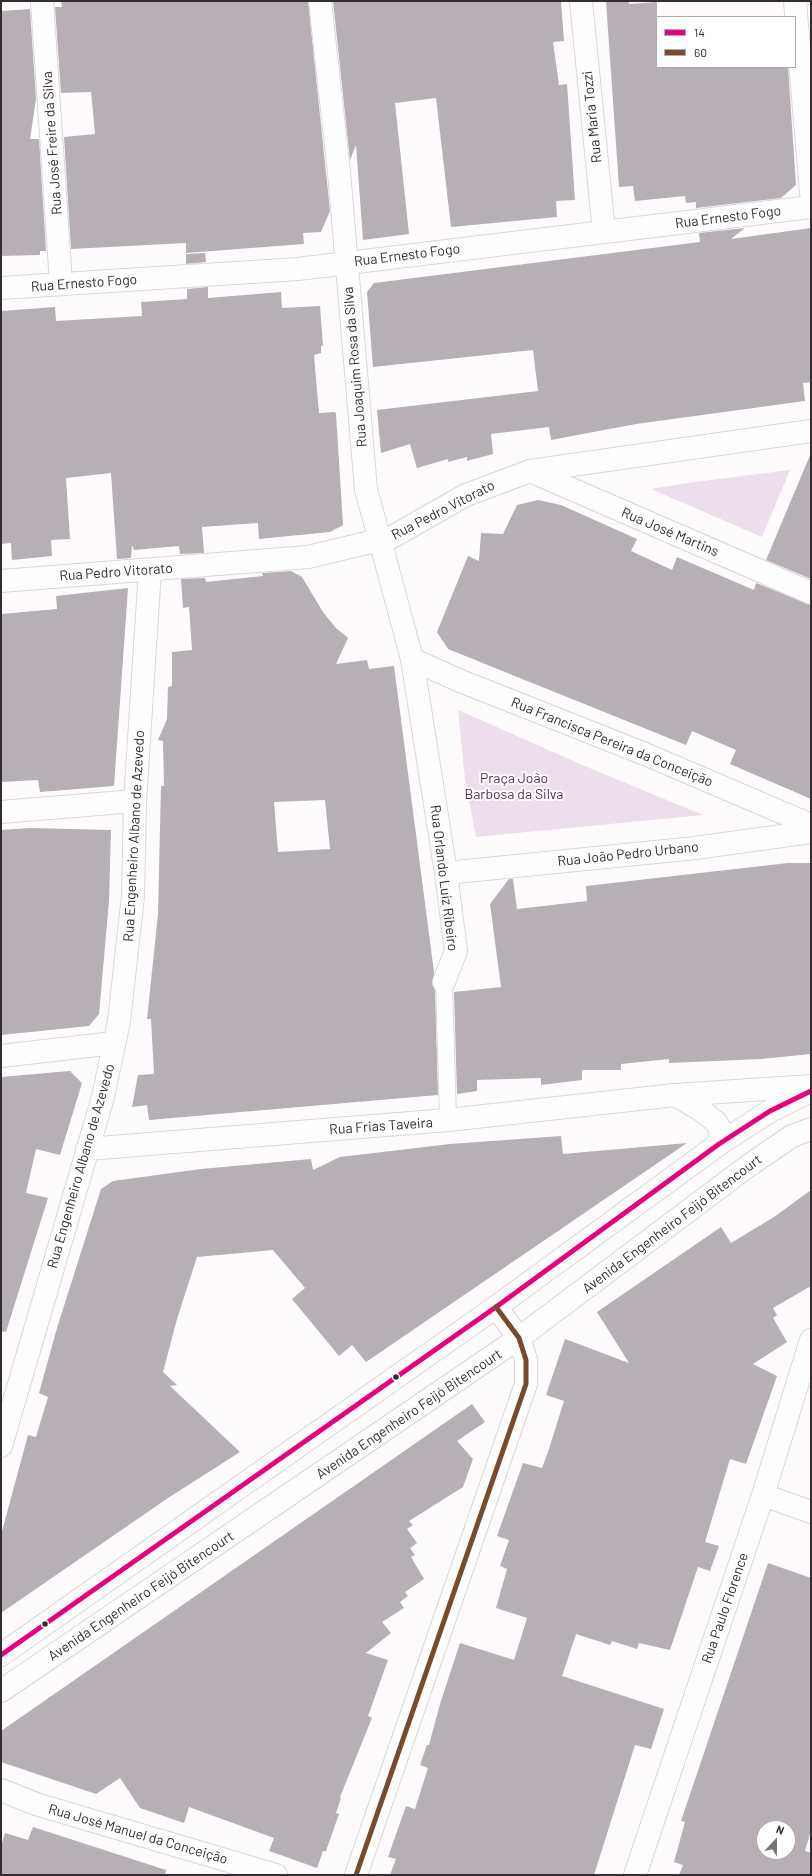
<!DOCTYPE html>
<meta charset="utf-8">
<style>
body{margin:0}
#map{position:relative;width:812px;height:1876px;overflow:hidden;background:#fdfbfc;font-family:Barlow,sans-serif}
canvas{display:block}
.frame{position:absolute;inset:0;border:2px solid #332c32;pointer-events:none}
.legend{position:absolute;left:656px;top:16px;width:140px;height:52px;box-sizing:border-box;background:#fff;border:1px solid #adabad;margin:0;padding:5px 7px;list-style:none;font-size:12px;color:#332c32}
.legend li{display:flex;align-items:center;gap:8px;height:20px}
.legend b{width:20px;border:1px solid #adabad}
.north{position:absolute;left:756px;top:1820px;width:40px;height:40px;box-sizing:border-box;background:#fff;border:1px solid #adabad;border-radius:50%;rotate:22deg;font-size:11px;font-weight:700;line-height:16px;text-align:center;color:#332c32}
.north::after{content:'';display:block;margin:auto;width:14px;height:18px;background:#7a7479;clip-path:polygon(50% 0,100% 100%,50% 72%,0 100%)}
</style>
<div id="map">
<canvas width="812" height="1876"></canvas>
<div class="frame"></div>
<ul class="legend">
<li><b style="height:5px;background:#e5007d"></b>14</li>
<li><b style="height:5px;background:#7a4b2a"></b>60</li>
</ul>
<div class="north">N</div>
</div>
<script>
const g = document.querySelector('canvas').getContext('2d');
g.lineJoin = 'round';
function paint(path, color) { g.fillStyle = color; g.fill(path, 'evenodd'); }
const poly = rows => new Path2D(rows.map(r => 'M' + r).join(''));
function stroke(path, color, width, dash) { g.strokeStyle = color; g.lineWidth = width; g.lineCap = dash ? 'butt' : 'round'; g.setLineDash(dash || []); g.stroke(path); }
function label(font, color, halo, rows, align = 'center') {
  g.font = font + ' Barlow,sans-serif'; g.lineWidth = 4; g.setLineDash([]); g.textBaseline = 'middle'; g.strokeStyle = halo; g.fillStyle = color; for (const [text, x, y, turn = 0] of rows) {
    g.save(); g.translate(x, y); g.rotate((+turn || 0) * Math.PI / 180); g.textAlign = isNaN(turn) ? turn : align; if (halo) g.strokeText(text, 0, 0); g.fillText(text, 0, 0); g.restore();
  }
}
const green = poly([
 [790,470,762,537,651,489,680,484],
 [458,710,587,767,703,815,476,837,465,779]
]);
const building = poly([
 [61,1,308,1,330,211,321,232,303,233,304,244,186,253,186,243,71,249,64,137,95,134,91,92,61,93,55,7,62,7],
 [333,1,561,1,564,41,553,42,559,85,567,84,575,200,556,201,557,217,451,227,436,98,395,103,409,234,363,240,356,145,350,160],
 [606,1,629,1,629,4,657,2,657,67,788,67,796,185,781,198,696,208,696,202,686,203,685,196,635,201,633,186,619,187],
 [30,9,36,99,30,139,39,139,46,251,40,251,40,255,1,256,1,11],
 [745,228,731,239,811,228,811,382,803,383,805,401,636,424,551,440,549,427,491,434,493,454,467,461,467,457,448,462,448,459,417,468,410,444,381,453,377,410,538,391,533,350,373,367,367,292,374,283,700,242,699,233],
 [205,253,206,262,186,264,186,254],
 [208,287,208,298,281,292,282,308,320,306,323,346,321,346,321,353,314,355,319,413,335,412,336,414,343,525,330,532,259,539,258,523,202,527,204,553,180,554,179,546,134,550,132,545,131,558,117,559,111,473,66,478,70,539,51,540,52,556,12,560,11,543,1,544,1,311,55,307,56,321,142,316,141,302,187,299,187,289],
 [811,453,811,579,766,560],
 [538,500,561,505,637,539,631,551,672,570,677,557,754,590,756,583,811,605,811,799,730,764,736,750,692,731,686,745,448,649,437,632,468,556,479,561,481,533,503,534,517,505],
 [291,571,302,577,323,612,336,628,348,638,336,664,367,660,369,669,394,666,434,972,432,984,435,990,438,1095,149,1120,147,1105,132,1107,138,1075,154,1074,151,1019,147,1019,158,914,161,786,164,786,163,741,158,740,167,719,168,687,172,686,172,652,192,650,189,607,183,608,181,579,205,578,206,582,263,576,262,573],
 [325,800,330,849,278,852,274,802],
 [128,588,114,786,40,792,38,780,1,782,1,614,57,609,56,596],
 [30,828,111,830,109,901,99,1014,89,1026,1,1035,1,830],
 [788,863,811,863,811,1054,761,1059,669,1063,669,1059,621,1064,621,1070,582,1070,582,1080,541,1085,541,1078,477,1080,477,1091,457,1094,454,992,501,987,490,904,509,879,513,879,517,909,587,901,586,886],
 [70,1071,82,1083,60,1155,36,1149,26,1193,48,1198,6,1332,1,1331,1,1077],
 [561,1136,563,1154,687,1143,366,1362,352,1345,339,1356,292,1299,305,1288,273,1250,197,1257,177,1319,163,1372,177,1385,170,1386,240,1452,168,1498,1,1613,1,1535,28,1435,36,1437,48,1397,39,1393,57,1328,101,1189,113,1181,201,1169,311,1159,313,1170,340,1157,450,1144],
 [811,1190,811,1286,773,1308,777,1315,773,1318,787,1342,753,1364,777,1376,746,1464,730,1459,705,1542,719,1546,710,1571,698,1567,670,1650,639,1643,637,1649,612,1641,610,1645,576,1634,562,1676,664,1709,651,1749,635,1745,594,1875,390,1875,396,1859,388,1857,406,1806,415,1809,428,1768,420,1765,427,1745,429,1745,440,1704,460,1643,514,1660,527,1618,496,1608,507,1569,500,1566,509,1540,497,1536,523,1463,542,1468,548,1452,564,1401,546,1395,565,1339,629,1363,597,1312,721,1227,731,1243,774,1217],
 [472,1404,485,1422,457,1441,473,1459,463,1487,409,1521,413,1525,407,1529,417,1543,410,1548,415,1555,411,1557,424,1579,405,1592,408,1596,400,1602,404,1608,382,1622,391,1633,366,1653,388,1660,368,1716,372,1718,340,1797,341,1798,336,1813,339,1814,326,1851,323,1851,317,1868,269,1851,274,1838,189,1807,184,1823,140,1808,120,1778,96,1794,1,1762,1,1731],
 [768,1563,811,1578,811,1830,805,1851,811,1853,811,1875,679,1875,683,1865,674,1862,685,1822,681,1821],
 [764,1828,788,1828,788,1852,764,1852],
 [33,1827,166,1870,165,1875,1,1875,1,1846,5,1833,28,1840]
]);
const service = poly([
 [444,982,448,1120]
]);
const minor = poly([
 [42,1,61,284],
 [320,1,339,172,366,490,380,540],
 [581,1,604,232],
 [795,1,811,193],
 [1,288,298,269,811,207],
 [530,471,811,593],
 [412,659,446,873,456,951,444,982],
 [1,812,135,801],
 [446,873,695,848,811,832],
 [1,1056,114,1043],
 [675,1095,701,1110,716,1122,721,1131,719,1144],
 [87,1149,448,1120,675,1095,811,1086],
 [1,1446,103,1097,119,1021,133,896,135,801,150,570],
 [763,1495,811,1512],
 [1,1790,36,1804,276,1875],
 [356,1875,526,1384,526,1360,519,1338,496,1307],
 [635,1875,763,1495,811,1340]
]);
const tertiary = poly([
 [380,540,412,659,458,680,645,754,811,825],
 [1,581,308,557,392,537,466,495,530,471,811,431]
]);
const secondary = poly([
 [1,1655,496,1307,719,1144,770,1111,811,1091],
 [1,1691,519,1338,748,1166,792,1136,811,1129]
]);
const bus1 = poly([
 [1,1655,496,1307,719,1144,770,1111,811,1091]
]);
const bus2 = poly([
 [356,1875,526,1384,526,1360,519,1338,496,1307]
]);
const markers = [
 [396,1377,3.5,"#332c32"],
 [45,1624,3.5,"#332c32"]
];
const streetNames = [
 ["Rua Maria Tozzi",592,117,-96],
 ["Rua José Freire da Silva",52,143,-94],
 ["Rua Ernesto Fogo",728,217,-7],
 ["Rua Ernesto Fogo",407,255,-7],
 ["Rua Ernesto Fogo",84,283,-4],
 ["Rua Joaquim Rosa da Silva",355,367,-95],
 ["Rua Pedro Vitorato",443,510,-27],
 ["Rua José Martins",670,532,23],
 ["Rua Pedro Vitorato",116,572,-4],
 ["Rua Francisca Pereira da Conceição",612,742,22],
 ["Rua Engenheiro Albano de Azevedo",134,836,-87],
 ["Rua João Pedro Urbano",628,854,-6],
 ["Rua Orlando Luiz Ribeiro",444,878,83],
 ["Rua Frias Taveira",381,1126,-4],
 ["Rua Engenheiro Albano de Azevedo",81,1166,-74],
 ["Avenida Engenheiro Feijó Bitencourt",672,1224,-37],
 ["Avenida Engenheiro Feijó Bitencourt",409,1414,-34],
 ["Avenida Engenheiro Feijó Bitencourt",141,1596,-34],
 ["Rua Paulo Florence",725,1608,-71],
 ["Rua José Manuel da Conceição",138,1834,16]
];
const parkNames = [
 ["Praça João",514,778],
 ["Barbosa da Silva",514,794]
];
paint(green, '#ecdeea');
paint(building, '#b6afb5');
stroke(service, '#dad6d9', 18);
stroke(minor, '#dad6d9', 24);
stroke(tertiary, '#dad6d9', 24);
stroke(secondary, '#dad6d9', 24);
stroke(service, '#fffeff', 16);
stroke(minor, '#fffeff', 22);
stroke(tertiary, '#fffeff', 22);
stroke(secondary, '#fffeff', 22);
stroke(bus1, '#e5007d', 5);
stroke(bus2, '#7a4b2a', 5);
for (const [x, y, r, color] of markers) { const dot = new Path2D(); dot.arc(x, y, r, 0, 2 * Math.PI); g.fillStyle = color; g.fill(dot); stroke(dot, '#fff', 1.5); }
label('14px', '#332c32', '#fff', streetNames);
label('14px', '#5b2c56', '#fff', parkNames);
</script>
